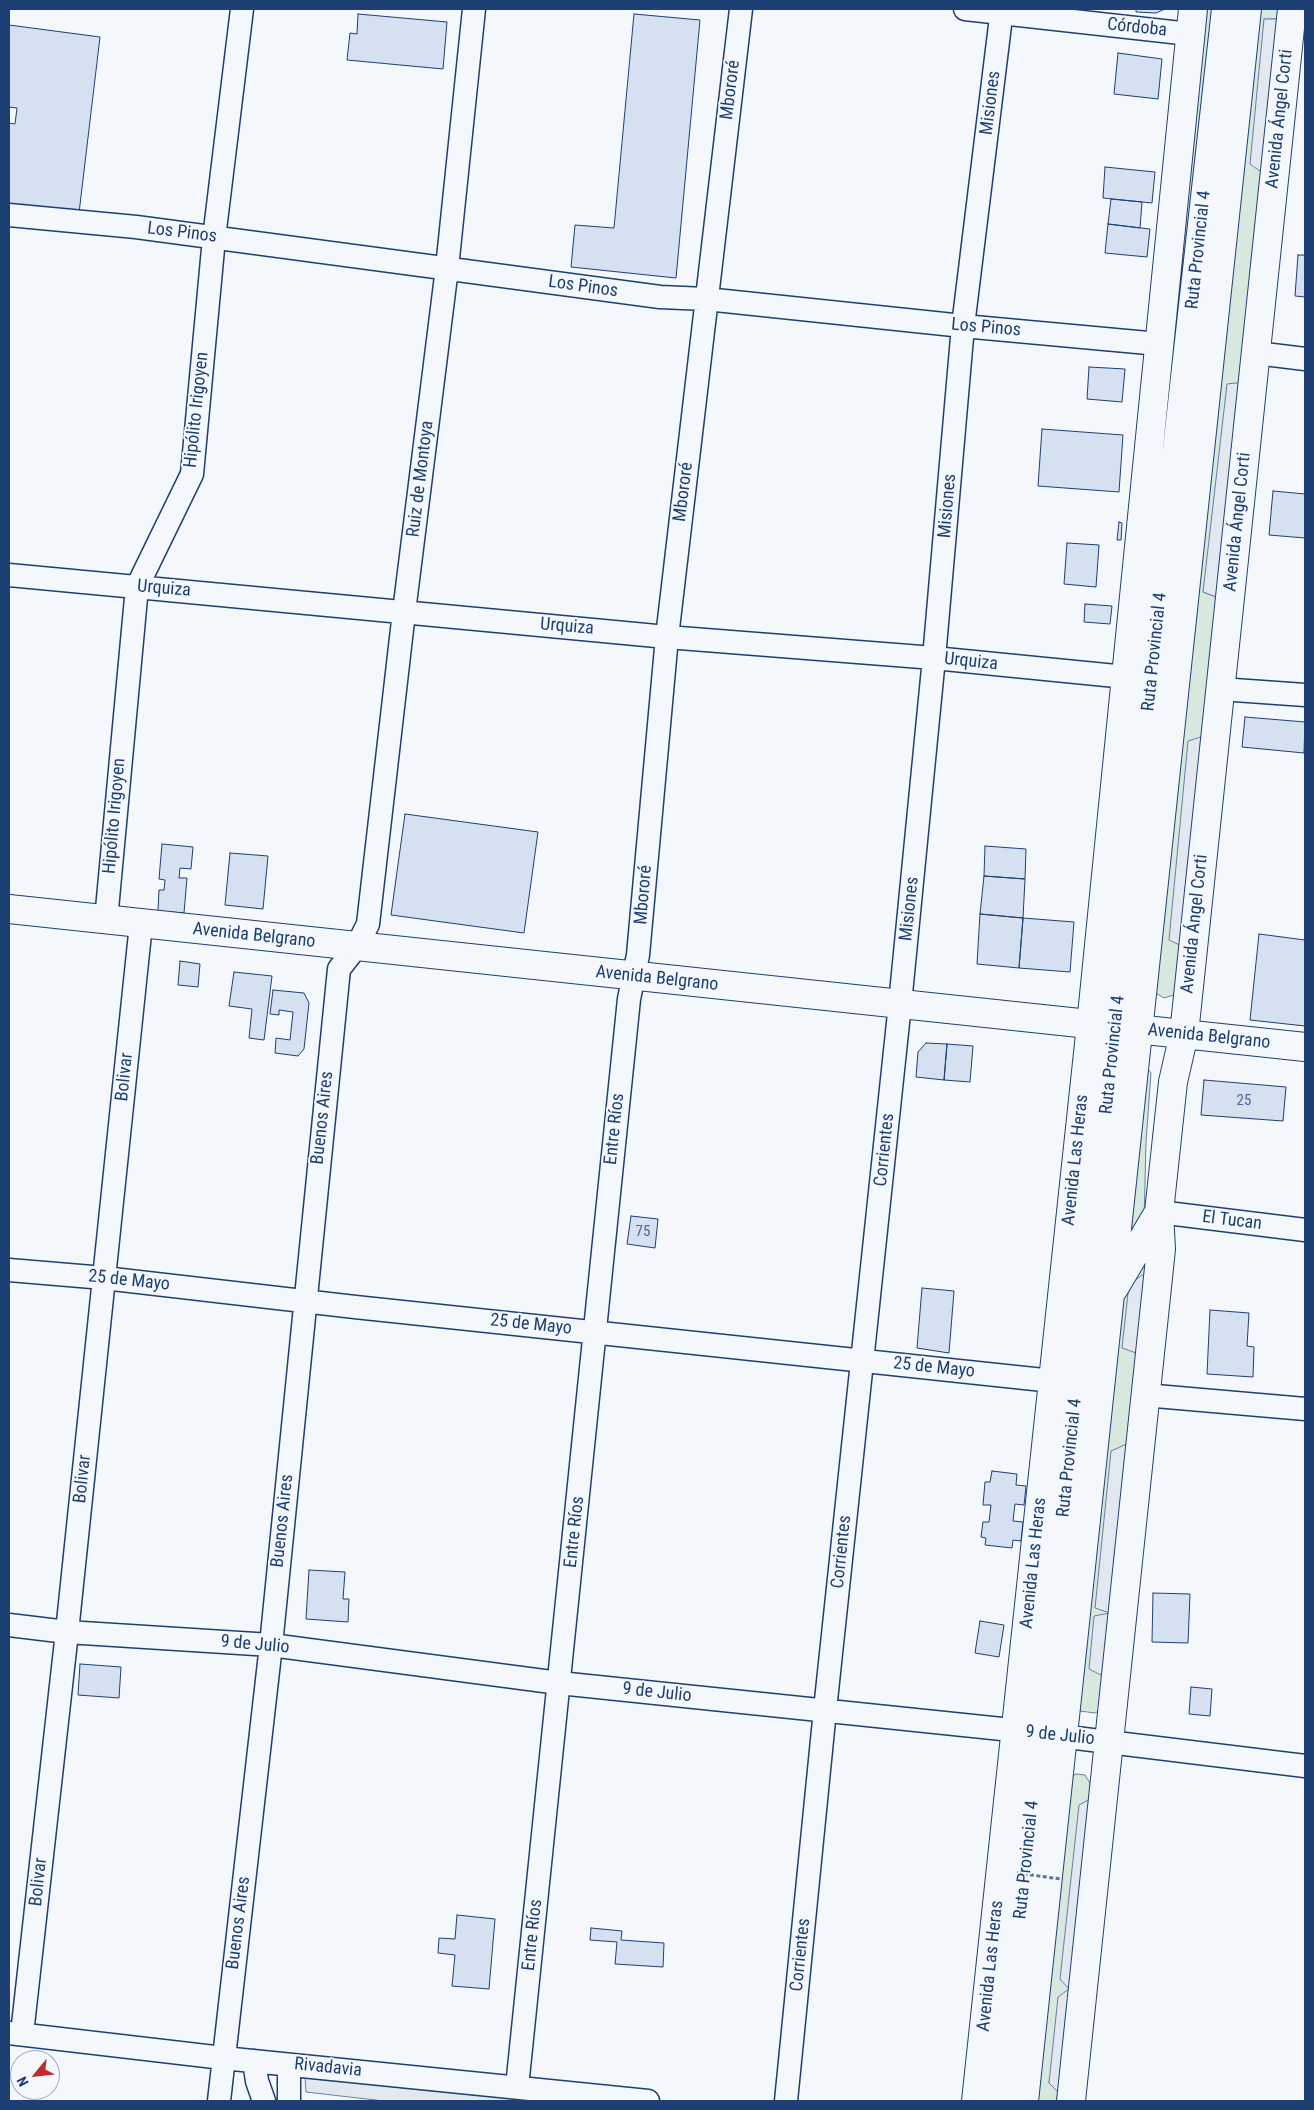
<!DOCTYPE html>
<meta charset="utf-8">
<style>
body{margin:0}
#map{position:relative;width:1314px;height:2110px;overflow:hidden;background:#f4f7fb;font-family:"Roboto Condensed",sans-serif}
canvas{display:block}
.frame{position:absolute;inset:0;border:10px solid #1d3f73;pointer-events:none}
.north{position:absolute;left:10px;top:2050px;width:50px;height:50px;box-sizing:border-box;background:#f4f7fb;border:1px solid #9eadc5;border-radius:50%;rotate:242deg;font-size:14px;font-weight:700;line-height:20px;text-align:center;color:#1d3f73}
.north::after{content:'';display:block;margin:auto;width:18px;height:22px;background:#c62828;clip-path:polygon(50% 0,100% 100%,50% 72%,0 100%)}
</style>
<div id="map">
<canvas width="1314" height="2110"></canvas>
<div class="frame"></div>
<div class="north">N</div>
</div>
<script>
const g = document.querySelector('canvas').getContext('2d');
g.lineJoin = 'round';
function paint(path, color) { g.fillStyle = color; g.fill(path, 'evenodd'); }
const poly = rows => new Path2D(rows.map(r => 'M' + r).join(''));
function stroke(path, color, width, dash) { g.strokeStyle = color; g.lineWidth = width; g.lineCap = dash ? 'butt' : 'round'; g.setLineDash(dash || []); g.stroke(path); }
function label(font, color, halo, rows, align = 'center') {
  g.font = font + ' "Roboto Condensed",sans-serif'; g.lineWidth = 4; g.setLineDash([]); g.textBaseline = 'middle'; g.strokeStyle = halo; g.fillStyle = color; for (const [text, x, y, turn = 0] of rows) {
    g.save(); g.translate(x, y); g.rotate((+turn || 0) * Math.PI / 180); g.textAlign = isNaN(turn) ? turn : align; if (halo) g.strokeText(text, 0, 0); g.fillText(text, 0, 0); g.restore();
  }
}
const green = poly([
 [1205,9,1217,9,1145,676,1131,710,1205,9],
 [1252,9,1282,9,1281,19,1265,19,1264,174,1245,382,1203,592,1219,598,1184,947,1177,994,1164,998,1154,992,1252,9],
 [1147,1068,1151,1073,1146,1142,1144,1222,1131,1242,1124,1238,1147,1068],
 [1148,1247,1129,1443,1095,1607,1112,1613,1102,1709,1095,1713,1080,1711,1078,1709,1119,1289,1148,1247],
 [1076,1774,1085,1775,1090,1783,1091,1788,1069,1989,1049,2083,1058,2092,1057,2101,1032,2101,1071,1777,1076,1774]
]);
const parking = poly([
 [1264,19,1281,19,1264,174,1250,164,1264,19],
 [1245,382,1219,598,1203,592,1227,384,1245,382],
 [1204,736,1184,947,1169,940,1188,741,1204,736],
 [1147,1272,1139,1354,1122,1348,1129,1284,1147,1272],
 [1129,1443,1105,1677,1089,1669,1094,1616,1110,1613,1095,1608,1111,1451,1129,1443],
 [1090,1799,1058,2092,1049,2083,1058,1997,1069,1989,1060,1979,1079,1805,1090,1799],
 [305,2078,534,2101,384,2101,306,2092,305,2078]
]);
const building = poly([
 [1136,9,1165,9,1156,13,1136,12,1136,9],
 [358,14,447,22,443,69,347,60,350,33,357,34,358,14],
 [634,14,700,20,676,278,571,267,575,225,614,228,634,14],
 [9,25,100,37,79,213,9,204,9,123,15,124,17,108,9,107,9,25],
 [1118,53,1162,59,1158,99,1114,94,1118,53],
 [1105,167,1155,172,1152,203,1103,198,1105,167],
 [1111,199,1142,202,1140,228,1108,224,1111,199],
 [1108,224,1150,229,1147,257,1105,253,1108,224],
 [1298,255,1305,255,1305,297,1295,296,1298,255],
 [1089,367,1125,369,1122,402,1087,399,1089,367],
 [1042,429,1123,435,1119,492,1038,486,1042,429],
 [1273,491,1305,494,1305,538,1269,535,1273,491],
 [1119,522,1122,523,1121,540,1117,540,1119,522],
 [1067,543,1099,545,1096,587,1064,584,1067,543],
 [1085,604,1112,606,1110,624,1084,622,1085,604],
 [1245,717,1305,722,1304,753,1242,747,1245,717],
 [405,814,538,832,524,933,391,915,405,814],
 [162,844,193,847,191,869,180,868,179,878,187,878,184,913,158,911,159,890,164,890,165,880,159,879,162,844],
 [985,846,1026,849,1025,879,984,876,985,846],
 [230,853,268,856,263,909,225,905,230,853],
 [984,876,1025,879,1023,918,980,914,984,876],
 [980,914,1023,918,1019,968,977,964,980,914],
 [1023,918,1074,922,1070,972,1019,968,1023,918],
 [1259,934,1305,940,1305,1026,1250,1020,1259,934],
 [180,961,200,964,198,987,178,985,180,961],
 [234,972,272,976,264,1040,249,1038,252,1009,229,1006,234,972],
 [273,990,304,993,309,1003,304,1049,298,1056,275,1053,276,1038,290,1040,293,1012,279,1010,279,1015,270,1014,273,990],
 [926,1043,947,1044,944,1080,916,1077,918,1052,926,1043],
 [947,1044,973,1046,970,1082,944,1080,947,1044],
 [1204,1080,1286,1087,1283,1121,1201,1115,1204,1080],
 [631,1216,658,1219,655,1248,627,1244,631,1216],
 [922,1288,954,1291,949,1353,917,1348,922,1288],
 [1210,1310,1249,1313,1247,1346,1254,1347,1253,1377,1207,1374,1210,1310],
 [992,1471,1017,1474,1016,1485,1026,1486,1024,1505,1015,1504,1013,1521,1023,1522,1021,1541,1013,1540,1012,1548,985,1545,986,1538,981,1537,983,1522,989,1522,991,1505,983,1505,985,1482,990,1482,992,1471],
 [309,1570,345,1572,343,1599,349,1599,348,1622,306,1619,309,1570],
 [1153,1593,1190,1594,1188,1643,1152,1642,1153,1593],
 [980,1621,1004,1625,999,1657,975,1653,980,1621],
 [80,1664,121,1667,119,1698,78,1695,80,1664],
 [1191,1687,1212,1689,1210,1716,1189,1714,1191,1687],
 [457,1915,495,1919,489,1989,452,1986,455,1955,438,1953,439,1938,455,1939,457,1915],
 [591,1928,622,1931,621,1940,664,1943,663,1967,615,1964,617,1942,590,1940,591,1928]
]);
const minor = poly([
 [965,9,1190,34],
 [9,215,136,227,660,297,706,299,963,326,1159,344],
 [1256,353,1305,359],
 [9,575,667,637,934,658,1126,677],
 [1220,689,1305,695],
 [106,920,137,587,192,474,214,238,242,9],
 [1159,1212,1305,1230],
 [9,1270,104,1278,355,1307,1053,1381],
 [1144,1395,1305,1409],
 [9,1625,67,1632,271,1645,559,1683,1002,1729,1305,1766],
 [9,2033,223,2058,648,2101],
 [22,2034,67,1632,141,924],
 [254,2061,257,2081,264,2101],
 [517,2087,629,999,638,955,667,637,741,9],
 [219,2101,271,1645,339,969,357,946,368,924,404,612,447,268,474,9],
 [289,2101,289,2065],
 [786,2101,825,1710,900,1004,934,658,963,326,1002,9]
]);
const major = poly([
 [9,909,1305,1047],
 [1114,1288,1159,1212],
 [976,2101,1091,1025,1193,9],
 [1001,2101,1151,683,1226,9],
 [1024,2101,1247,9],
 [1071,2101,1161,1249,1159,1212,1173,1082,1184,1034,1292,9]
]);
const pathBridge = poly([
 [1017,1873,1061,1879]
]);
const numberNames = [
 ["25",1244,1101],
 ["75",643,1232]
];
const streetNames = [
 ["Córdoba",1137,28,6],
 ["Mbororé",731,90,-83],
 ["Misiones",991,103,-83],
 ["Avenida Ángel Corti",1280,119,-84],
 ["Los Pinos",182,233,7],
 ["Ruta Provincial 4",1199,250,-84],
 ["Los Pinos",583,287,8],
 ["Los Pinos",986,328,5],
 ["Hipólito Irigoyen",197,410,-84],
 ["Ruiz de Montoya",421,479,-83],
 ["Mbororé",684,492,-83],
 ["Misiones",948,506,-85],
 ["Avenida Ángel Corti",1238,522,-84],
 ["Urquiza",164,589,5],
 ["Urquiza",567,627,5],
 ["Ruta Provincial 4",1155,652,-84],
 ["Urquiza",971,662,6],
 ["Hipólito Irigoyen",115,816,-85],
 ["Mbororé",644,895,-85],
 ["Misiones",910,909,-84],
 ["Avenida Ángel Corti",1195,924,-84],
 ["Avenida Belgrano",254,936,6],
 ["Avenida Belgrano",657,979,6],
 ["Avenida Belgrano",1209,1037,6],
 ["Ruta Provincial 4",1113,1055,-84],
 ["Bolivar",125,1077,-84],
 ["Buenos Aires",323,1118,-84],
 ["Entre Ríos",615,1129,-84],
 ["Corrientes",885,1150,-84],
 ["Avenida Las Heras",1076,1160,-84],
 ["El Tucan",1232,1221,7],
 ["25 de Mayo",129,1281,6],
 ["25 de Mayo",531,1325,6],
 ["25 de Mayo",934,1368,6],
 ["Ruta Provincial 4",1070,1458,-84],
 ["Bolivar",83,1479,-84],
 ["Buenos Aires",283,1521,-84],
 ["Entre Ríos",575,1532,-84],
 ["Corrientes",842,1552,-84],
 ["Avenida Las Heras",1034,1563,-84],
 ["9 de Julio",255,1645,5],
 ["9 de Julio",657,1693,6],
 ["9 de Julio",1060,1736,6],
 ["Ruta Provincial 4",1027,1860,-84],
 ["Bolivar",39,1882,-84],
 ["Buenos Aires",239,1923,-83],
 ["Entre Ríos",533,1935,-84],
 ["Corrientes",801,1955,-84],
 ["Avenida Las Heras",991,1966,-84],
 ["Rivadavia",328,2068,6]
];
paint(green, '#d7e8df');
stroke(green, '#687fa3', 1);
paint(parking, '#e3e8f0');
stroke(parking, '#687fa3', 1);
paint(building, '#d5e0f0');
stroke(building, '#1d3f73', 1);
stroke(minor, '#1d3f73', 25);
stroke(major, '#1d3f73', 30);
stroke(minor, '#f4f7fb', 22);
stroke(major, '#f4f7fb', 28);
stroke(pathBridge, '#5e769c', 3, [4, 2.5]);
label('15px', '#4b6792', null, numberNames);
label('18px', '#1d3f73', '#f4f7fb', streetNames);
</script>
